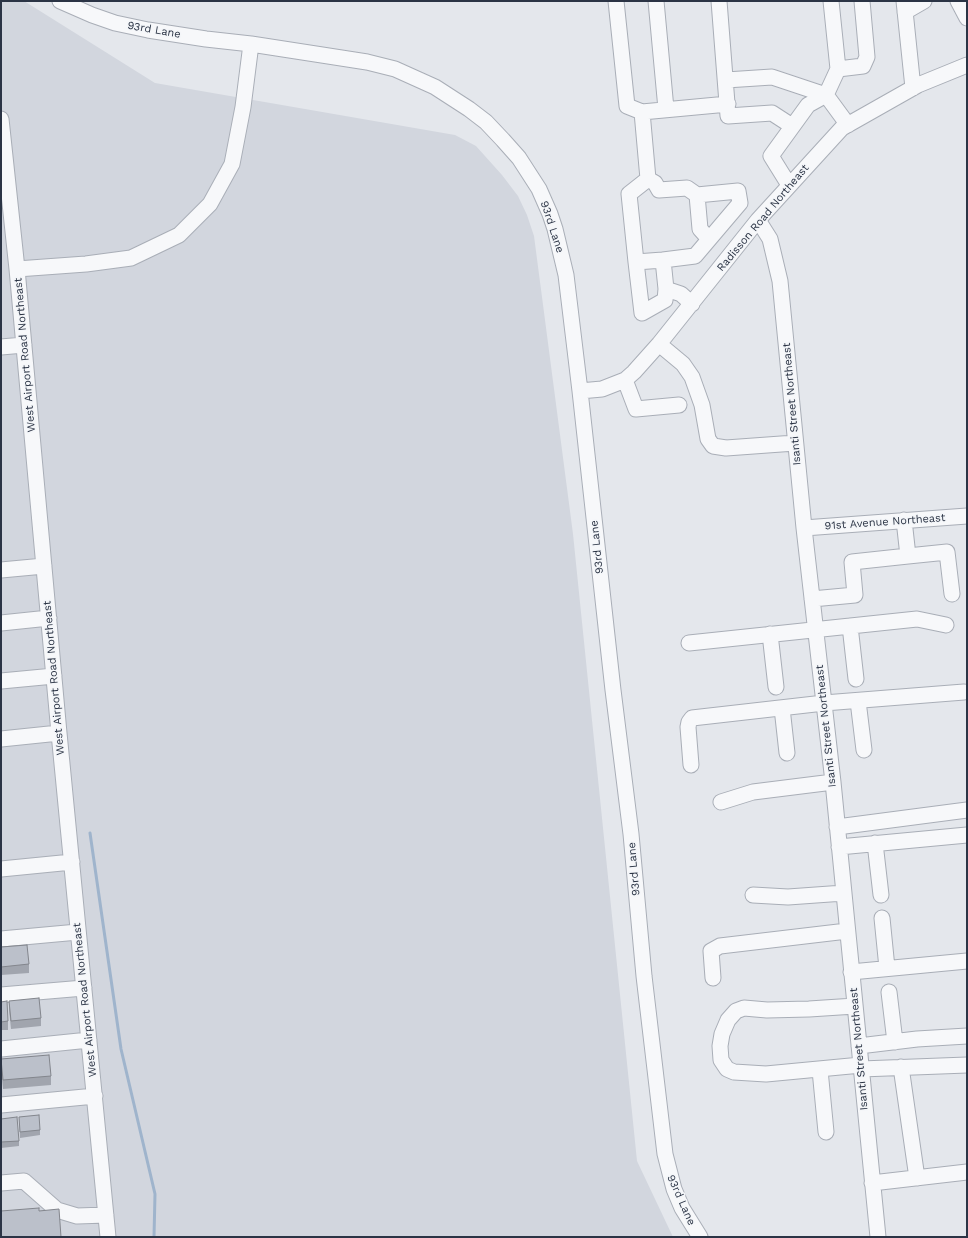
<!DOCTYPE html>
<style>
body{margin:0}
#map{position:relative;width:968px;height:1238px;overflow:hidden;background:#e4e7ec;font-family:"Work Sans",sans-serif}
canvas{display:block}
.frame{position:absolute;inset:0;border:2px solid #2b3445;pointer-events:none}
</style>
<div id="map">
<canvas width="968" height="1238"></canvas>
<div class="frame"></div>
</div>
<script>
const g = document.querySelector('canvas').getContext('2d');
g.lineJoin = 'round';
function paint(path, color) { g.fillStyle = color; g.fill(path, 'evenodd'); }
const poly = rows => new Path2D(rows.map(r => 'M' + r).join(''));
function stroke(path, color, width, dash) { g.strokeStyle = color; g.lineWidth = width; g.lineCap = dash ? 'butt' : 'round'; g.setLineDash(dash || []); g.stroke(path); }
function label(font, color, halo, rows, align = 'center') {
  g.font = font + ' "Work Sans",sans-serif'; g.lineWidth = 3; g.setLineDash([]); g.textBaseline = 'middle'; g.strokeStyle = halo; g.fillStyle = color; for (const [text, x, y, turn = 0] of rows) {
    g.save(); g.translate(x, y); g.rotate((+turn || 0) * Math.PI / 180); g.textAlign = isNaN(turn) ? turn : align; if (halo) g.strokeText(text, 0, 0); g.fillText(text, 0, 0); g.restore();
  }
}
const built = poly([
 [1,1,24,1,155,83,455,135,476,146,502,175,518,196,527,215,534,236,573,534,637,1161,673,1237,1,1237]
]);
const stream = poly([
 [90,833,121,1049,155,1194,154,1237]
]);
const minor = poly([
 [60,1,92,15,115,23,148,30,206,39,251,44,322,55,367,62,395,69,435,87,469,109,486,122,503,140,519,158,539,189,550,214,555,229,566,275,580,391,613,690,631,834,644,976,665,1154,674,1189,682,1208,700,1237],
 [616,1,627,106,642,112,728,104],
 [656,1,666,109],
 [719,1,728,116,772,113,792,126],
 [904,1,913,88],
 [958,1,967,18],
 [905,12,924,1],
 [838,69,863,66,867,57,862,1],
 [726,80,772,77,826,95,848,125],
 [1,119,17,269,59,733,108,1237],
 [648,179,655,183,659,190,687,188,697,195],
 [789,185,771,156,808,105,826,95,838,69,831,1],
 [758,220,770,239,780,281,804,528,833,782,878,1237],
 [663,260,695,256,740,203,738,191,697,195,700,229,709,239],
 [636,262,663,260,666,289,665,300,642,313,636,262,629,194,648,179,642,112],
 [17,269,86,264,131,258,179,235,210,204,232,164,243,107,251,44],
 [666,289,681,294,692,304],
 [659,344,683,364,692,377,702,405,708,439,713,446,726,448,795,443],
 [1,347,24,345],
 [625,380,636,409,679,405],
 [580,391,602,389,625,380,634,372,659,344,758,220,842,128,918,85,967,65],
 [804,528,967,516],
 [908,556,947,552,952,594],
 [1,570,44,566],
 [812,599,855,595,852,562,908,556,904,520],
 [1,623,49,618],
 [850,626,856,679],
 [770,634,776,687],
 [689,643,917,619,946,625],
 [1,681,54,676],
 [858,701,864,750],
 [782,708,787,753],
 [1,739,59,733],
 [691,765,688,727,689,722,692,718,824,703,964,692],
 [721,802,753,792,833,782],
 [837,827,967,810],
 [875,843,881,895],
 [839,847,967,835],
 [1,869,72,862],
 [753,895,788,897,844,893],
 [882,918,887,968],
 [1,939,78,932],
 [851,972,967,961],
 [713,978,711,951,720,946,847,931],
 [889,992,895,1042],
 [1,995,84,988],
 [855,1006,809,1009,767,1010,744,1008,736,1011,728,1020,722,1034,720,1046,721,1060,727,1069,734,1072,766,1074,861,1065],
 [859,1046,917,1039,967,1036],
 [1,1049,89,1040],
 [901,1067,917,1178],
 [861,1069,967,1065],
 [820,1070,826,1132],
 [1,1105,95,1096],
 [1,1183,24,1181,57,1210,77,1216,106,1215],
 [872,1183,967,1172]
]);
const wall = poly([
 [1,947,29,964,29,973,1,975],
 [9,1001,41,1018,41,1026,11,1029,9,1010],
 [1,1002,8,1021,8,1030,1,1030],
 [1,1059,51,1076,51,1085,3,1089,1,1068],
 [1,1072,2,1082,2,1091,1,1091],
 [19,1117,40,1130,40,1135,20,1138],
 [1,1119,19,1141,19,1146,1,1148]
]);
const building = poly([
 [27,945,29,964,1,967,1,947,27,945],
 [39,998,41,1018,11,1021,9,1001,39,998],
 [7,1001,8,1021,1,1022,1,1002,7,1001],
 [49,1055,51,1076,3,1080,1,1059,49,1055],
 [39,1115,40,1130,20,1132,19,1117,39,1115],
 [17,1117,19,1141,1,1142,1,1119,17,1117],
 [39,1208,39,1211,59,1209,61,1237,1,1237,1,1211,39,1208]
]);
const streetNames = [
 ["93rd Lane",154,30,10],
 ["Radisson Road Northeast",763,218,-50],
 ["93rd Lane",552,227,72],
 ["West Airport Road Northeast",25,355,-95],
 ["Isanti Street Northeast",792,404,-95],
 ["91st Avenue Northeast",885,522,-4],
 ["93rd Lane",597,547,-96],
 ["West Airport Road Northeast",54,678,-95],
 ["Isanti Street Northeast",826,726,-96],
 ["93rd Lane",634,869,-95],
 ["West Airport Road Northeast",85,1000,-96],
 ["Isanti Street Northeast",859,1049,-95],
 ["93rd Lane",681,1200,66]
];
paint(built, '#d2d6de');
stroke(stream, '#9fb4cc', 3);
stroke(minor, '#a9aeb7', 17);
stroke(minor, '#f7f8fa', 15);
paint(wall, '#a1a5ae');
paint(building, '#bbc0ca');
stroke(building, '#83868d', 1);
label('11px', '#2b3445', '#f4f6f9', streetNames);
</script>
